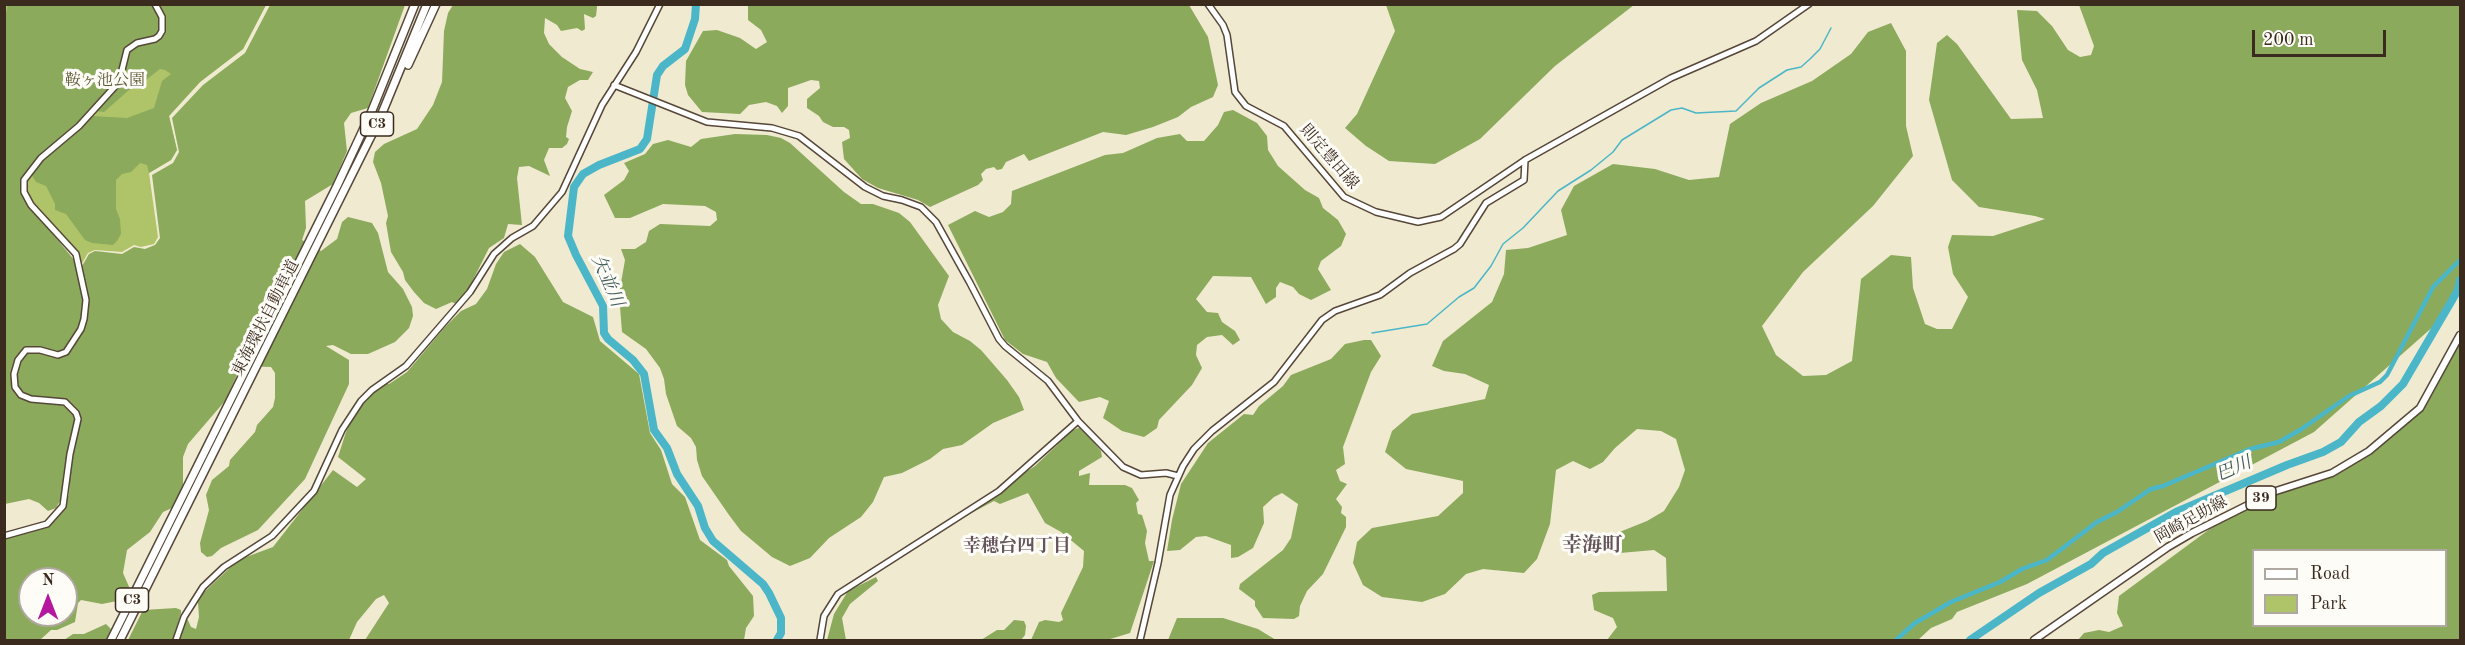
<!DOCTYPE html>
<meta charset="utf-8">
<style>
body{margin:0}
#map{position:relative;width:2465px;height:645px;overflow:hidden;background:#f0ead1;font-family:"Old Standard TT",serif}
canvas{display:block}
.frame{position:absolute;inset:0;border:6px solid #3b2a1e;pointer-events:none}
.legend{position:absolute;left:2252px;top:549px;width:195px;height:78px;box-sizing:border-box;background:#fdfcf7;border:2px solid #afa8a0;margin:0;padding:8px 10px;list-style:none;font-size:18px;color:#3b2a1e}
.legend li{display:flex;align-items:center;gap:12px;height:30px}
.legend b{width:30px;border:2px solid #afa8a0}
.north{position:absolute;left:18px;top:567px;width:60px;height:60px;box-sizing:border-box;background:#fdfcf7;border:2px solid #afa8a0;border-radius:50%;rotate:0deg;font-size:16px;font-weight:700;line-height:24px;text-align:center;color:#3b2a1e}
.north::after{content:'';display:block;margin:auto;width:21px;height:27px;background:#b5179e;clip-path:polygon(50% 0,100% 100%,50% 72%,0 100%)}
.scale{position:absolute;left:2252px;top:30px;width:134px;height:27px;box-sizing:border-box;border:3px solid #3b2a1e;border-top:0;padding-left:8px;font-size:18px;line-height:21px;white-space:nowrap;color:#3b2a1e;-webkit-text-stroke:4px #fdfcf7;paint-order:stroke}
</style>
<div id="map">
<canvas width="2465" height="645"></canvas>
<div class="frame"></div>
<ul class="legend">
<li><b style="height:8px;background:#fff"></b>Road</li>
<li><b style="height:16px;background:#afc468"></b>Park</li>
</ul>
<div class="north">N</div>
<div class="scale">200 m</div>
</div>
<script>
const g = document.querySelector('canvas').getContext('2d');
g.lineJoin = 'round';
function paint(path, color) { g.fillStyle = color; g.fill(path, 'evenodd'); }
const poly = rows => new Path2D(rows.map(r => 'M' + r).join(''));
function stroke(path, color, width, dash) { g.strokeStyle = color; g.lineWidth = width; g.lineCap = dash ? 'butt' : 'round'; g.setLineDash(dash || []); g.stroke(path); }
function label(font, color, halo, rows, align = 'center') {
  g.font = font + ' "Old Standard TT","Noto Serif JP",serif'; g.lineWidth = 6; g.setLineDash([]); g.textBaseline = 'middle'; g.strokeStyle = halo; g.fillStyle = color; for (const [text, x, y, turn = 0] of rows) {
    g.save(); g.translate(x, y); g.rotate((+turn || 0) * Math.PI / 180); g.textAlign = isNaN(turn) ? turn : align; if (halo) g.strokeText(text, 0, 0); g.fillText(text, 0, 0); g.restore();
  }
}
const green = poly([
 [5,5,266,5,243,49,200,82,169,116,177,150,171,160,149,173,158,237,154,244,141,247,134,245,122,252,95,250,88,253,81,265,71,246,28,196,26,183,53,149,52,139,5,136]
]);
const forest = poly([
 [8,4,153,5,161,19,159,31,155,37,131,44,119,79,77,125,39,157,21,183,22,191,29,205,75,261,84,301,82,319,66,350,54,352,36,346,25,348,18,354,11,372,13,388,20,397,28,401,62,403,73,413,76,420,61,499,56,508,48,511,39,503,29,499,5,504,4,23],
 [158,5,266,5,243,49,200,82,169,116,177,150,171,160,149,173,147,165,140,163,131,172,122,174,116,180,116,209,120,219,121,234,117,241,113,245,92,243,85,240,66,214,55,210,55,204,46,186,36,182,31,174,53,149,93,116,127,118,154,108,162,81,171,74,165,70,160,69,137,87,129,90,104,112,96,111,124,77,131,50,136,46,156,41,165,19],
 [270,5,405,5,368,108,351,113,344,123,347,151,333,184,305,201,306,228,302,240,321,251,337,239,342,222,348,217,372,223,378,233,388,272,403,289,412,307,413,316,409,328,395,342,368,354,351,354,333,345,326,346,349,360,349,384,305,479,258,530,221,548,212,556,207,557,201,552,200,543,209,510,206,495,212,480,229,466,230,460,255,432,257,425,273,407,275,398,275,373,271,367,241,366,225,401,188,444,183,457,183,488,172,508,163,512,150,532,127,550,123,573,130,589,122,600,102,604,81,600,78,603,75,622,57,630,51,630,40,640,5,640,4,539,48,526,62,513,69,494,71,463,80,421,77,410,66,399,29,396,19,389,16,382,19,365,26,354,31,352,63,356,71,351,79,338,88,316,88,302,82,266,89,254,95,251,122,254,134,247,145,249,155,245,160,238,152,175,173,163,179,152,172,118,203,85,245,53],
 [30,579,66,579,66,615,30,615],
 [453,5,597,4,597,7,596,16,593,18,584,14,585,29,582,31,577,28,561,31,557,25,545,18,544,33,549,44,562,57,580,69,593,72,588,80,580,80,568,87,565,98,572,111,567,127,566,137,569,139,567,144,562,148,549,148,544,160,550,176,529,166,519,167,517,178,522,225,508,224,504,238,489,248,469,288,456,304,452,302,436,309,424,303,414,292,405,280,403,272,391,252,386,223,388,216,381,183,373,162,375,152,384,144,417,129,433,105,442,82,444,31,448,13],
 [748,5,1189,5,1208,37,1218,85,1213,97,1191,107,1178,117,1153,127,1126,135,1103,132,1029,161,1024,154,1006,162,1002,169,997,170,994,167,986,169,981,174,983,180,978,185,930,207,918,200,878,188,862,179,844,159,842,142,850,138,849,130,844,127,833,127,823,122,819,116,807,108,807,99,820,88,819,81,811,80,788,88,788,106,782,113,777,106,766,102,749,105,740,114,702,112,688,95,685,85,686,61,703,31,717,30,740,38,756,49,767,42,761,30,748,20],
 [1386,5,1386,4,1634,5,1555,66,1480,139,1435,164,1389,161,1366,146,1345,128,1357,114,1395,31],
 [2079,5,2460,5,2460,287,2444,317,2314,432,2027,584,1957,612,1952,619,1931,628,1918,640,1607,640,1617,627,1613,618,1594,610,1592,595,1599,592,1667,591,1666,558,1654,550,1620,553,1595,549,1592,543,1647,521,1664,511,1679,487,1685,470,1676,439,1661,431,1637,429,1615,448,1603,462,1590,469,1573,461,1556,470,1550,524,1537,559,1524,573,1483,569,1466,574,1445,594,1422,602,1382,597,1363,585,1353,563,1357,542,1372,528,1438,516,1463,493,1463,481,1406,469,1385,452,1392,431,1412,414,1485,399,1489,385,1465,374,1444,371,1432,366,1443,341,1492,302,1504,274,1506,250,1528,248,1567,235,1561,210,1574,186,1613,164,1655,169,1689,180,1719,177,1730,124,1761,103,1812,81,1851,54,1868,32,1891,23,1906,51,1906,126,1913,156,1873,206,1803,272,1762,326,1776,355,1803,376,1826,375,1852,361,1861,279,1891,255,1911,257,1913,288,1925,324,1937,329,1952,329,1968,297,1953,274,1948,247,1952,235,1993,236,2045,219,2035,216,1979,207,1952,180,1929,100,1937,43,1947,35,1957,44,2011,119,2043,118,2037,90,2022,60,2017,10,2037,11,2052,26,2068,50,2080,57,2091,55,2094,46],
 [1233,110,1257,123,1267,136,1268,150,1278,166,1305,190,1319,198,1323,208,1338,220,1346,234,1341,246,1321,261,1318,269,1331,290,1311,300,1299,294,1293,287,1280,282,1276,288,1276,297,1266,304,1251,277,1213,276,1196,299,1207,312,1218,313,1222,322,1235,331,1240,340,1233,345,1222,335,1207,337,1197,345,1196,355,1202,368,1192,385,1159,420,1157,428,1144,437,1122,431,1103,418,1109,401,1100,397,1079,402,1056,378,1047,362,1023,354,1005,340,948,225,975,211,989,217,1003,212,1011,204,1012,191,1105,155,1123,153,1157,138,1180,134,1187,141,1204,141,1218,125,1224,112],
 [735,134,767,135,781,138,790,143,844,192,861,204,873,204,899,213,910,222,949,276,938,305,941,319,953,332,970,341,981,350,1007,380,1019,397,1024,410,993,423,962,445,943,449,930,459,902,473,884,477,873,502,861,517,829,538,810,558,790,566,772,557,741,531,729,515,702,476,697,460,696,447,691,438,677,426,666,394,664,379,660,368,646,349,622,332,619,294,625,260,621,249,635,249,646,242,649,231,660,224,710,226,717,220,716,212,705,206,663,204,630,218,615,218,604,195,624,180,629,171,624,163,645,154,653,144,668,140,691,147,701,139],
 [520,244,535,257,563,302,593,317,600,341,639,374,650,433,661,450,672,484,685,497,700,540,727,560,729,566,753,596,754,616,746,628,744,640,365,640,389,603,384,595,376,599,357,622,349,640,179,640,187,618,191,627,196,629,199,617,198,602,200,596,238,560,273,547,333,470,357,487,366,479,338,457,346,432,353,418,367,398,386,383,389,384,407,372,445,327,461,311,476,304,487,289,496,264,504,252],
 [1364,340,1371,340,1381,356,1371,372,1343,447,1345,464,1336,470,1340,481,1347,484,1336,499,1342,507,1341,513,1346,517,1346,527,1323,574,1307,591,1300,606,1299,616,1294,619,1263,618,1255,606,1255,601,1239,589,1240,584,1283,550,1291,538,1298,504,1282,493,1274,497,1263,507,1264,523,1253,548,1238,557,1231,558,1231,545,1206,536,1196,537,1180,550,1167,551,1172,520,1181,484,1208,443,1244,414,1253,415,1259,406,1283,386,1291,375,1331,359,1345,344],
 [2460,340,2460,640,2078,640,2084,633,2099,630,2109,632,2123,626,2117,613,2119,596,2230,514,2277,493,2332,475,2378,448,2423,409],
 [2254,550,2446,550,2446,626,2254,626],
 [1081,427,1101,451,1102,457,1079,471,1079,476,1090,473,1089,485,1125,485,1132,488,1139,500,1136,503,1138,514,1142,515,1147,531,1145,543,1149,561,1154,561,1130,633,1107,640,1031,640,1039,622,1045,620,1059,622,1063,620,1061,613,1083,567,1084,551,1061,532,1045,523,1028,493,1000,504,994,501,962,518,959,516,1035,466,1073,430],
 [876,577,878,581,850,604,842,618,846,640,827,640,834,614,848,591],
 [176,608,181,610,181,613,173,640,128,640,143,610],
 [1177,618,1223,618,1258,629,1276,640,1168,640],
 [1014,620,1024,621,1026,626,1025,635,1021,640,981,640,997,630,1004,630],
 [106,624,111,629,106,640,64,640,73,634,84,634]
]);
const stream = poly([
 [1372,333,1427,324,1459,297,1474,288,1491,266,1503,244,1523,228,1558,191,1591,170,1613,152,1622,140,1671,110,1682,108,1696,113,1736,111,1759,88,1787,70,1801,67,1810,59,1820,49,1831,28]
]);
const canal = poly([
 [1896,640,1915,623,1951,602,2000,582,2022,569,2047,560,2097,522,2117,512,2151,489,2163,486,2250,449,2279,442,2300,430,2349,396,2380,382,2387,375,2433,287,2460,260]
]);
const river = poly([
 [696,4,695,19,685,49,663,66,657,75,647,139,640,149,599,165,583,174,574,187,568,236,576,255,603,306,604,333,608,339,633,360,644,374,654,430,667,448,677,474,698,506,705,528,713,541,763,584,769,593,781,618,781,633,777,640],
 [1970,640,2039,593,2091,564,2103,553,2176,512,2287,465,2323,452,2341,442,2359,422,2381,406,2403,384,2458,290,2460,280]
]);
const secondary = poly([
 [1208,4,1223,25,1227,35,1235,92,1246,106,1284,126,1344,197,1376,212,1418,222,1441,217,1525,160,1671,78,1756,41,1809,4],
 [614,85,707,122,772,128,799,136,865,187,883,196,902,200,921,207,936,222,970,283,999,339,1005,346,1048,381,1078,421,1123,467,1141,475,1166,473,1178,476],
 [4,536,47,524,63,506,70,454,78,419,76,413,65,402,31,399,21,395,15,387,14,374,18,360,26,350,40,350,58,355,66,352,81,329,84,319,86,300,76,254,31,205,24,192,24,180,41,158,79,126,119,82,127,50,137,43,155,39,159,36,162,31,162,17,155,4],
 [176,640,184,617,203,587,224,567,272,536,314,491,342,430,361,401,372,390,406,366,470,292,494,254,512,238,533,226,562,192,602,105,636,52,660,4],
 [820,640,824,616,838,594,999,491,1078,421],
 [1140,640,1158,563,1170,495,1183,466,1194,449,1212,431,1274,382,1322,320,1335,311,1380,295,1410,273,1454,249,1460,244,1486,203,1524,180,1525,160]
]);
const primary = poly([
 [2034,640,2168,547,2192,533,2276,491,2332,473,2369,451,2420,408,2460,335]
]);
const highway = poly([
 [408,65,436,4],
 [111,640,337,186,371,113,415,4],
 [120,640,380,118,427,4]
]);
const shields = [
 [377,124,33],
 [2261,498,30],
 [132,600,33]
];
const shieldNames = [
 ["C3",377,124],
 ["39",2261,498],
 ["C3",132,600]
];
const parkNames = [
 ["鞍ヶ池公園",105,81]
];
const streetNames = [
 ["則定豊田線",1329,157,49],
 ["東海環状自動車道",266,318,-63],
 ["岡崎足助線",2191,520,-29]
];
const waterNames = [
 ["矢並川",607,281,67],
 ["巴川",2234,469,-23]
];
const neighbourhoodNames = [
 ["幸穂台四丁目",1017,546]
];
const quarterNames = [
 ["幸海町",1592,546]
];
paint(green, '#afc468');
paint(forest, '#8baa5c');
stroke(stream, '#4ab6c7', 1.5);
stroke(canal, '#4ab6c7', 4.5);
stroke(river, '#4ab6c7', 8);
stroke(secondary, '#564739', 8);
stroke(primary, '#564739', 9);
stroke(highway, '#564739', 10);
stroke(secondary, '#fff', 5);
stroke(primary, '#fff', 6);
stroke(highway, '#fff', 7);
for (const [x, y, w] of shields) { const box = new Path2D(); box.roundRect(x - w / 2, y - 12, w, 24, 4.5); g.fillStyle = '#fdfcf7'; g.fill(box); stroke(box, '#3b2a1e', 1.5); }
label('bold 15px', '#3b2a1e', null, shieldNames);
label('16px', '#5e5834', '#fdfcf7', parkNames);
label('16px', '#3b2a1e', '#fdfcf7', streetNames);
label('italic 18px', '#405b59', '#fdfcf7', waterNames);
label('bold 18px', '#63535c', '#fdfcf7', neighbourhoodNames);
label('bold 20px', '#63535c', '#fdfcf7', quarterNames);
</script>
